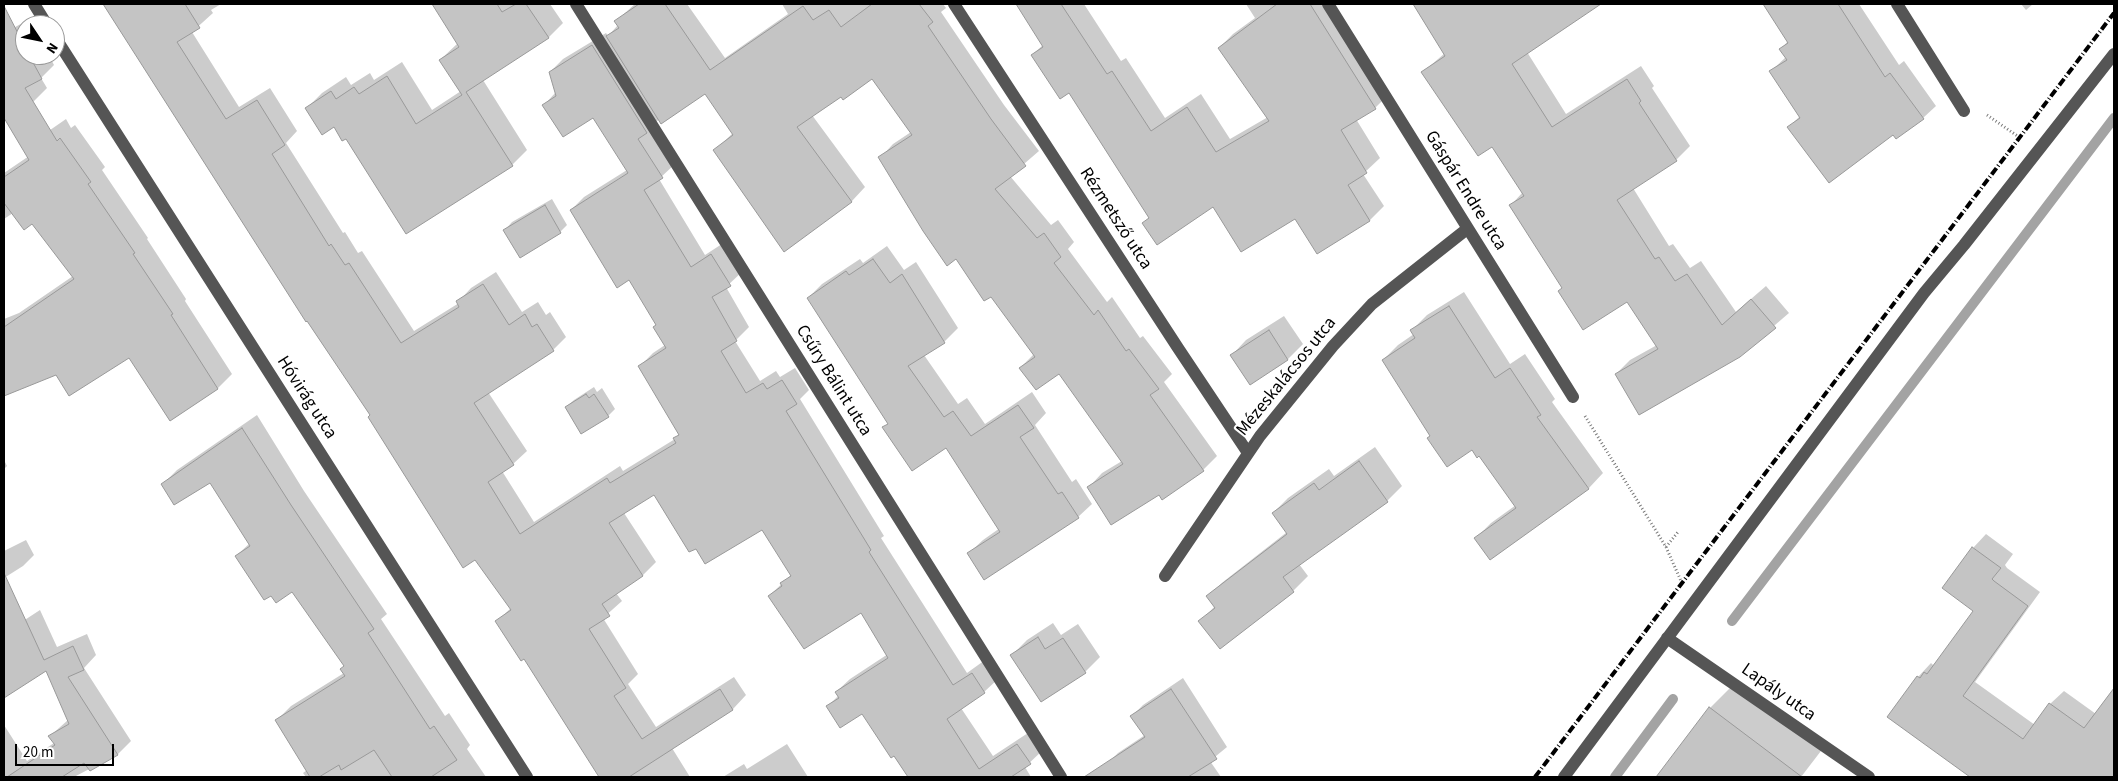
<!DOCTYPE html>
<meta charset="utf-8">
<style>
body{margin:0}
#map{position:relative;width:2118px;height:781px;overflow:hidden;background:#fff;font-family:"Source Sans 3",sans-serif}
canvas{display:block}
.frame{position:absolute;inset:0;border:5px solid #000;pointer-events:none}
.north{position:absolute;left:15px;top:15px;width:50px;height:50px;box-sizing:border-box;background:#fff;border:1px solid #999;border-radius:50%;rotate:124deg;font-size:14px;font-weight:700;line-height:20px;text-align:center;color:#000}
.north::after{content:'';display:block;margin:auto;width:18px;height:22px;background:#000;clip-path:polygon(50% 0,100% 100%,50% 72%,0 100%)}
.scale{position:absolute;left:15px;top:744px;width:99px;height:22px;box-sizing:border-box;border:2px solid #000;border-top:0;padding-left:6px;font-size:15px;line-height:18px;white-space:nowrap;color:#000;-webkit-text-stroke:4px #fff;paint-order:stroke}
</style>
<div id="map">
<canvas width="2118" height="781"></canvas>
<div class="frame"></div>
<div class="north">N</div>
<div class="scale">20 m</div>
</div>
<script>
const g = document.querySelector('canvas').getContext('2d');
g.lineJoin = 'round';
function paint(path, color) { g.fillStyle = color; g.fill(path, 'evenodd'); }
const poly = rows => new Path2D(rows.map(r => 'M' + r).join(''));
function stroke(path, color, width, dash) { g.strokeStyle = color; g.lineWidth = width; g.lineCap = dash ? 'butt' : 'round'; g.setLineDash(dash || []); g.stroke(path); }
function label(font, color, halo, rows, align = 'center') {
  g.font = font + ' "Source Sans 3",sans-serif'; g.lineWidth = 4; g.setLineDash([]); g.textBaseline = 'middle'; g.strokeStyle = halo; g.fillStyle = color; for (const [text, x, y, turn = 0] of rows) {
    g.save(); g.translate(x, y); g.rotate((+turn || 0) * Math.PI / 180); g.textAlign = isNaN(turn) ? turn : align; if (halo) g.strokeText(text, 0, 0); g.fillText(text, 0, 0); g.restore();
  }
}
const shadow = poly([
 [120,4,221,4,211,10,213,13,192,32,239,107,270,88,297,131,286,143,343,233,345,232,358,253,362,251,414,331,459,303,458,302,471,288,496,272,522,312,538,302,546,315,550,312,566,337,553,350,488,392,527,451,513,464,502,471,534,522,620,466,623,471,675,439,679,434,640,366,653,353,665,345,657,324,629,278,571,210,584,197,627,170,593,116,544,105,556,92,550,72,563,59,606,33,608,36,618,25,616,21,635,4,687,4,725,58,788,14,782,4,943,4,946,8,941,12,1004,105,1039,151,1010,176,1051,225,1058,220,1074,242,1068,249,1107,302,1112,297,1140,338,1143,336,1172,374,1164,382,1217,456,1203,470,1159,493,1089,487,1102,473,1122,461,1059,372,1020,368,1034,354,991,295,957,257,880,158,893,144,911,132,873,77,812,115,865,187,852,201,785,250,715,150,733,133,706,92,659,119,652,127,675,164,659,179,705,255,725,242,743,271,726,287,749,327,735,341,760,381,776,371,780,377,795,368,809,390,800,399,884,536,881,538,967,673,985,660,998,679,984,692,961,708,993,756,1031,731,1043,750,1025,767,1031,777,909,777,862,712,828,706,839,695,836,692,850,679,888,654,861,611,769,596,792,574,762,528,696,547,655,493,624,513,656,562,643,575,616,593,622,601,603,618,638,674,628,684,656,727,734,677,746,695,733,709,672,748,690,777,600,777,525,657,497,621,511,608,371,415,111,13],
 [434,4,550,4,563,23,548,38,483,80,527,150,512,165,346,137,335,126,307,108,322,93,346,77,351,85,370,73,374,80,402,62,432,110,461,91,440,60,458,43],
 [1017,4,1084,4,1121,61,1126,58,1165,118,1201,94,1230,139,1268,117,1219,48,1233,34,1255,18,1246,4,1333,4,1389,94,1375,108,1356,119,1380,158,1363,174,1384,206,1370,220,1317,253,1295,217,1214,206,1144,223,1150,216,1069,91,1032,55,1043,45],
 [1414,4,1595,4,1587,11,1527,52,1566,114,1641,66,1654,86,1652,88,1690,146,1676,160,1633,188,1669,246,1673,244,1690,268,1701,261,1736,312,1766,286,1789,313,1739,356,1616,374,1630,360,1657,345,1627,301,1563,287,1510,206,1523,192,1493,145,1423,72,1445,53],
 [1764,4,1859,4,1899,65,1904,61,1936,106,1923,118,1789,127,1800,116,1771,71,1786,57,1781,49,1788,41],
 [2021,4,2033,4,2026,10],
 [30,19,34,25,25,25,25,55,49,55,54,65,41,78,47,88,33,102,4,117,4,33],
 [66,119,71,128,75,125,105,167,102,170,148,238,147,239,186,299,185,301,232,374,218,388,170,419,129,356,57,374,4,395,4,319,19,313,73,276,33,222,13,213,4,219,4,173,29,156,40,137],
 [552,199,567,225,560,232,505,230,512,222],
 [887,246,904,270,916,262,958,328,944,342,924,355,958,404,967,398,985,424,1032,392,1046,413,1035,425,1072,482,1076,479,1092,504,1078,517,969,553,983,540,1000,528,946,447,884,427,889,423,808,298,822,284,860,259,863,263],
 [1464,292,1510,364,1525,354,1555,399,1552,402,1603,473,1589,488,1490,558,1476,538,1491,523,1516,505,1480,454,1472,449,1431,435,1383,360,1398,345,1414,334,1412,330,1427,315],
 [1284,316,1303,344,1288,359,1250,383,1232,355,1246,340],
 [594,387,597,392,602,388,615,409,608,416,566,407,574,400],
 [257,415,304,491,387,614,381,619,445,716,449,713,470,745,467,749,486,777,306,777,303,773,307,770,277,720,291,706,344,673,345,666,292,590,236,556,250,543,210,481,163,484,177,470],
 [1375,447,1402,486,1387,501,1299,564,1308,576,1293,591,1200,622,1215,606,1208,596,1223,582,1287,532,1273,513,1288,498,1329,469,1334,476],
 [4,460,7,466,4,469],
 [1986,534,2013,554,2005,565,2007,568,2040,592,1975,682,2035,725,2050,704,2064,691,2096,714,2114,692,2114,777,1972,777,1889,716,1918,677,1931,663,1933,665,1939,660,1975,610,1973,548],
 [26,540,34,555,23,566,4,578,4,551],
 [40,610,57,647,87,634,96,655,84,668,131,741,118,754,74,777,4,777,4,725,27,761,54,743,50,736,68,720,46,669,4,696,4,652,9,649,17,625],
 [1053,623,1061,635,1078,624,1100,657,1085,672,1041,700,1012,655,1027,640],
 [1183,678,1227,747,1210,761,1221,777,1116,777,1107,764,1118,753,1145,735,1132,716,1143,705],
 [1737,681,1824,747,1801,777,1657,777,1710,708],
 [787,744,808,777,723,777,744,764,747,769]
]);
const stream = poly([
 [1732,621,2114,118],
 [1615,777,1673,699]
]);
const building = poly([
 [103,4,185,4,200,28,177,42,226,119,257,100,285,145,272,154,329,246,331,244,345,265,349,263,401,343,459,307,456,301,483,284,509,325,525,314,532,327,537,324,554,351,474,403,514,465,488,482,520,534,607,478,610,483,676,443,673,438,679,435,638,366,666,348,653,327,656,325,629,280,617,288,570,210,628,173,593,118,563,137,542,105,556,96,549,72,592,45,647,133,638,139,663,178,644,190,691,267,711,254,731,286,712,297,737,341,721,351,746,393,763,383,767,389,782,380,797,404,786,411,871,550,869,552,953,685,972,673,985,693,947,719,979,769,1017,744,1031,764,1011,777,908,777,894,756,891,758,862,714,840,728,826,706,839,698,835,692,888,658,861,613,804,649,768,596,782,586,780,583,791,576,762,530,705,564,696,549,689,552,654,495,609,523,643,576,602,604,610,616,589,629,626,688,614,696,642,739,720,689,733,710,629,777,599,777,524,659,521,661,495,621,511,610,475,560,463,568,368,417,370,415,307,321,306,322,103,4],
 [432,4,497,4,502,12,516,4,526,4,549,38,466,92,513,166,406,234,346,139,342,141,334,127,322,135,305,108,331,91,336,99,354,87,359,94,387,76,416,124,462,95,439,60,459,47,432,4],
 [639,4,665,4,710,70,803,6,813,20,829,10,841,27,872,4,919,4,933,22,928,26,991,119,1026,166,995,189,1037,238,1044,233,1061,257,1054,263,1094,315,1098,310,1126,351,1129,349,1159,389,1150,395,1204,471,1162,500,1159,495,1111,525,1087,487,1123,464,1059,374,1036,390,1019,368,1035,357,991,297,984,301,956,259,947,266,923,231,878,157,912,135,872,79,843,100,841,97,797,127,852,202,784,252,713,150,733,135,705,94,661,124,606,36,619,28,614,21,639,4],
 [1016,4,1061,4,1107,74,1112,71,1151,131,1187,107,1216,152,1269,121,1218,48,1277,4,1310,4,1376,109,1341,130,1367,173,1348,185,1370,221,1317,254,1295,219,1241,252,1213,207,1157,245,1142,223,1149,218,1069,93,1060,99,1031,55,1043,47,1016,4],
 [1413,4,1601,4,1512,64,1552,127,1627,79,1641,101,1639,103,1677,161,1617,200,1655,259,1659,257,1675,281,1687,274,1722,325,1751,299,1776,328,1740,357,1639,415,1615,374,1658,349,1627,302,1583,330,1558,291,1562,288,1509,205,1524,196,1492,147,1478,156,1421,72,1445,56,1413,4],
 [1763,4,1838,4,1885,77,1890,73,1924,119,1896,139,1893,135,1829,183,1787,127,1800,118,1769,71,1787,60,1779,49,1788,43,1763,4],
 [4,6,25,47,25,55,29,55,42,79,25,88,57,141,60,138,91,182,88,184,135,253,133,254,173,314,171,315,218,389,170,421,129,358,69,396,56,375,4,396,4,327,74,279,32,224,24,230,4,203,4,177,29,160,4,118,4,6],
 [545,205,561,233,520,258,503,230,545,205],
 [873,259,890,283,902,274,945,343,908,366,944,417,953,411,971,436,1018,405,1034,428,1020,437,1058,494,1062,492,1079,518,984,580,967,553,1000,532,946,448,912,471,882,427,888,424,807,298,846,271,849,275,873,259],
 [1449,306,1495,378,1510,368,1541,415,1537,417,1589,489,1490,560,1474,538,1516,508,1479,456,1477,458,1472,450,1447,467,1427,438,1430,436,1382,360,1415,338,1410,330,1449,306],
 [1269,330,1288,360,1250,385,1230,355,1269,330],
 [586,394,589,398,594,394,609,417,581,434,565,407,586,394],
 [242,428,291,505,374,629,368,633,430,729,434,726,457,760,431,777,392,777,374,750,341,770,339,765,319,777,310,777,275,720,345,676,340,669,344,666,292,592,276,603,271,596,264,600,235,556,250,546,210,483,174,505,161,484,242,428],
 [1359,461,1388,502,1283,577,1294,592,1220,649,1198,621,1215,608,1206,596,1287,534,1272,513,1314,483,1319,490,1359,461],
 [1972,547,2001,568,1992,579,1994,581,2028,606,1963,696,2023,739,2049,703,2084,728,2114,688,2114,777,1970,777,1887,717,1917,676,1920,678,1924,672,1927,674,1973,611,1942,588,1972,547],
 [4,573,44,660,73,646,84,670,68,677,118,755,90,771,84,763,62,777,7,777,55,745,48,736,69,724,46,671,4,698,4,573],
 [1038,637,1045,649,1063,638,1086,673,1041,702,1010,655,1038,637],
 [1171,689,1217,759,1188,777,1084,777,1145,737,1130,716,1171,689],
 [1709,707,1802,777,1656,777,1709,707]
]);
const path = poly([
 [1987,115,2019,137],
 [1585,416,1666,547,1681,581],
 [1666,547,1678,532]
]);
const minor = poly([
 [34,4,47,25],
 [576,4,1061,777],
 [954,4,1178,348,1248,453],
 [1328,4,1573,397],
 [1897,4,1964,111],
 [55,37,527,777],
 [1165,576,1260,436,1333,346,1372,304,1467,229],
 [1667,638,1869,777],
 [1564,777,1924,293,1964,245,2114,54]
]);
const rail = poly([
 [1535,777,2114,13]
]);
const streetNames = [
 ["Gáspár Endre utca",1465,191,58],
 ["Rézmetsző utca",1115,219,57],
 ["Mézeskalácsos utca",1287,377,-51],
 ["Csűry Bálint utca",833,381,58],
 ["Hóvirág utca",306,398,57],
 ["Lapály utca",1778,693,35]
];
paint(shadow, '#0003');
stroke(stream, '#a3a3a3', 10);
paint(building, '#c4c4c4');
stroke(building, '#999', 1);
stroke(path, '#777', 3, [1, 2.5]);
stroke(minor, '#555', 12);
stroke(rail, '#000', 4, [8, 2.5, 1, 2.5]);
label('18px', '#000', '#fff', streetNames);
</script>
